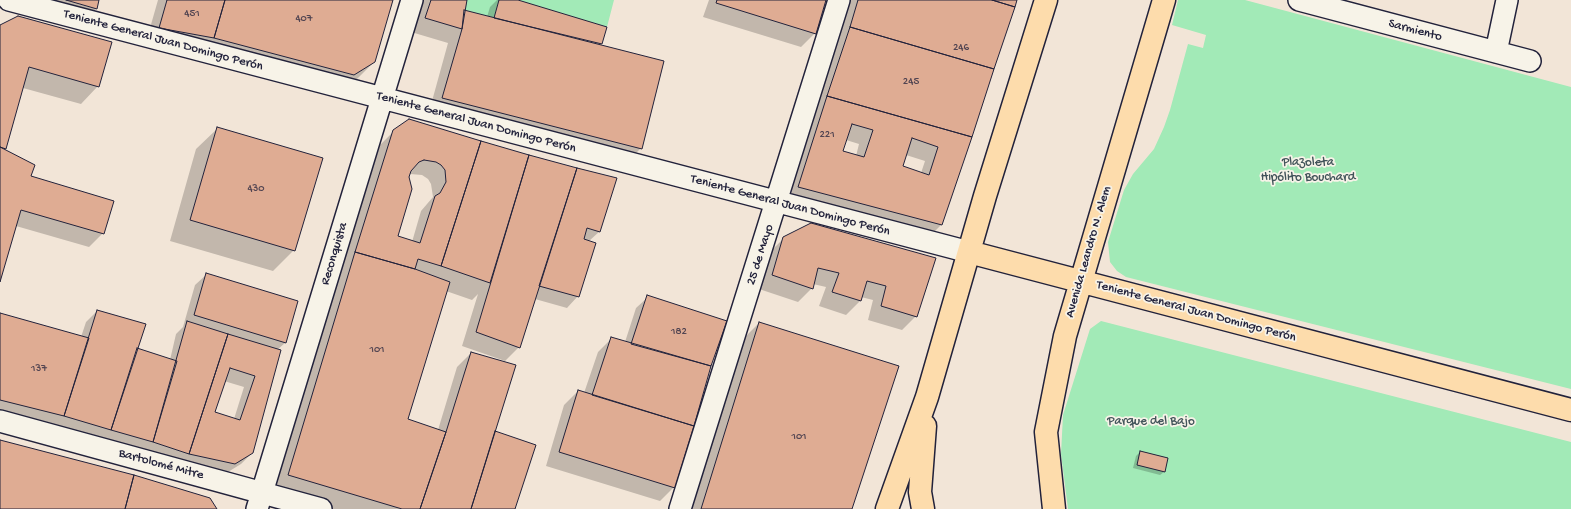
<!DOCTYPE html>
<meta charset="utf-8">
<style>
body{margin:0}
canvas{display:block;background:#f2e5d7}
</style>
<canvas width="1571" height="509"></canvas>
<script>
const g = document.querySelector('canvas').getContext('2d');
g.lineJoin = 'round';
function paint(path, color) { g.fillStyle = color; g.fill(path, 'evenodd'); }
const poly = rows => new Path2D(rows.map(r => 'M' + r).join(''));
function stroke(path, color, width, dash) { g.strokeStyle = color; g.lineWidth = width; g.lineCap = dash ? 'butt' : 'round'; g.setLineDash(dash || []); g.stroke(path); }
function label(font, color, halo, rows, align = 'center') {
  g.font = font + ' "Gochi Hand",sans-serif'; g.lineWidth = 3.5; g.setLineDash([]); g.textBaseline = 'middle'; g.strokeStyle = halo; g.fillStyle = color; for (const [text, x, y, turn = 0] of rows) {
    g.save(); g.translate(x, y); g.rotate((+turn || 0) * Math.PI / 180); g.textAlign = isNaN(turn) ? turn : align; if (halo) g.strokeText(text, 0, 0); g.fillText(text, 0, 0); g.restore();
  }
}
const green = poly([
 [467,0,499,0,494,18,464,10],
 [518,0,614,0,607,27],
 [1178,0,1245,0,1571,87,1571,389,1126,277,1117,271,1110,262,1108,242,1124,190,1133,174,1154,149,1164,127,1170,110,1188,44,1203,48,1206,35,1172,25],
 [1101,321,1571,442,1571,509,1068,509,1061,454,1063,415,1090,329]
]);
const shadow = poly([
 [9,0,98,0,96,9,82,23],
 [158,0,392,0,374,62,356,80,335,92,146,42],
 [422,0,466,0,463,11,487,17,490,7,497,0,515,0,606,27,600,46,641,148,627,162,429,112,448,43,411,32],
 [709,0,825,0,815,33,801,47,703,17],
 [846,0,1016,0,941,225,927,239,784,201],
 [846,140,859,144,856,156,842,151],
 [906,155,925,161,921,173,901,167],
 [0,26,98,86,81,104,23,88,4,150,34,165,30,177,103,233,89,247,16,226,0,278],
 [218,128,294,250,273,271,170,241,196,149],
 [394,131,529,156,575,169,599,232,589,241,578,296,567,308,535,299,519,347,505,361,462,346,478,294,472,300,446,291,407,419,438,430,457,367,471,353,514,509,326,509,271,492,380,145],
 [410,174,422,175,428,179,431,184,433,197,421,211,412,242,396,237],
 [784,238,934,258,916,316,902,330,868,320,873,300,861,297,860,301,846,315,819,306,826,287,813,284,812,288,798,302,759,289,770,252],
 [207,274,285,343,277,350,252,453,241,464,223,475,0,417,0,314,81,337,86,322,97,311,136,349,170,360,176,334,183,327,195,285],
 [224,381,244,387,234,419,214,412],
 [648,297,710,366,674,487,660,501,546,466,564,405,578,391,584,393,598,352,612,338,625,342,636,308],
 [759,323,851,509,692,509,745,337],
 [1140,452,1164,472,1160,475,1133,468,1136,456]
]);
const building = poly([
 [66,0,99,0,97,9,66,0],
 [167,0,225,0,214,38,159,28,167,0],
 [225,0,393,0,375,62,354,75,214,38,225,0],
 [431,0,467,0,462,29,425,18,431,0],
 [499,0,518,0,607,27,602,44,494,18,499,0],
 [717,0,826,0,816,34,716,3,717,0],
 [858,0,992,0,1015,7,994,69,850,27,858,0],
 [992,0,1017,0,1015,7,992,0],
 [464,10,664,61,642,149,442,98,462,29,464,10],
 [18,16,112,42,99,87,29,67,6,149,0,147,0,25,18,16],
 [850,27,994,69,972,137,827,96,850,27],
 [827,96,972,137,942,225,798,187,827,96],
 [852,124,873,130,864,157,843,151,852,124],
 [912,138,938,147,929,175,903,166,912,138],
 [409,119,481,141,441,266,418,259,415,269,355,252,393,130,409,119],
 [424,160,436,162,441,165,445,170,446,182,440,193,435,196,420,243,398,236,412,189,409,177,411,171,419,162,424,160],
 [217,127,323,158,295,251,190,220,217,127],
 [481,141,529,155,490,283,441,266,481,141],
 [0,147,35,165,31,176,114,201,104,234,21,210,0,282,0,147],
 [529,155,577,168,520,348,476,332,529,155],
 [577,168,617,178,600,232,587,228,584,239,596,243,579,297,539,286,577,168],
 [811,223,936,258,917,317,881,306,886,286,867,281,861,301,832,292,839,273,818,268,813,289,772,275,783,237,811,223],
 [355,252,415,269,450,282,408,419,446,432,420,509,402,509,288,475,355,252],
 [206,273,298,301,286,343,194,315,206,273],
 [647,295,727,321,711,366,631,344,647,295],
 [97,310,146,324,111,430,64,416,97,310],
 [0,313,89,338,64,416,0,400,0,313],
 [187,321,228,334,189,454,153,442,187,321],
 [759,322,899,366,852,509,701,509,759,322],
 [228,334,281,350,253,453,235,464,189,454,228,334],
 [230,368,255,376,240,420,215,412,230,368],
 [611,337,711,366,694,426,592,395,611,337],
 [137,348,177,361,153,442,111,430,137,348],
 [471,352,516,365,471,509,420,509,446,432,471,352],
 [578,390,694,426,675,488,559,452,578,390],
 [495,431,536,445,515,509,471,509,495,431],
 [0,440,134,475,125,509,0,509,0,440],
 [1140,451,1168,458,1165,472,1137,465,1140,451],
 [134,475,210,498,217,509,125,509,134,475]
]);
const minor = poly([
 [9,0,969,252],
 [1299,0,1530,61],
 [1496,52,1507,0],
 [0,421,321,509],
 [257,509,412,0],
 [680,509,839,0]
]);
const major = poly([
 [969,252,1571,410],
 [887,509,927,397,985,196,1046,0],
 [923,509,920,492,925,426],
 [1054,509,1046,432,1065,336,1164,0]
]);
const numberNames = [
 ["451",192,14],
 ["407",304,19],
 ["246",961,48],
 ["245",911,82],
 ["221",827,135],
 ["430",256,189],
 ["182",679,332],
 ["101",377,350],
 ["137",39,369],
 ["101",799,437]
];
const streetNames = [
 ["Sarmiento",1415,31,15],
 ["Teniente General Juan Domingo Perón",163,41,15],
 ["Teniente General Juan Domingo Perón",476,123,15],
 ["Teniente General Juan Domingo Perón",790,206,15],
 ["Avenida Leandro N. Alem",1089,252,-74],
 ["Reconquista",335,254,-73],
 ["25 de Mayo",761,255,-72],
 ["Teniente General Juan Domingo Perón",1196,312,15],
 ["Bartolomé Mitre",161,465,15]
];
const parkNames = [
 ["Plazoleta",1308,163],
 ["Hipólito Bouchard",1308,178],
 ["Parque del Bajo",1151,422]
];
paint(green, '#a2eab7');
paint(shadow, '#0003');
paint(building, '#dfac93');
stroke(building, '#22223b', 1);
stroke(minor, '#22223b', 24);
stroke(major, '#22223b', 25);
stroke(minor, '#f7f3e8', 21);
stroke(major, '#fddcac', 22);
label('11px', '#514451', null, numberNames);
label('13px', '#22223b', '#f7f3e8', streetNames);
label('13px', '#42545a', '#f7f3e8', parkNames);
</script>
